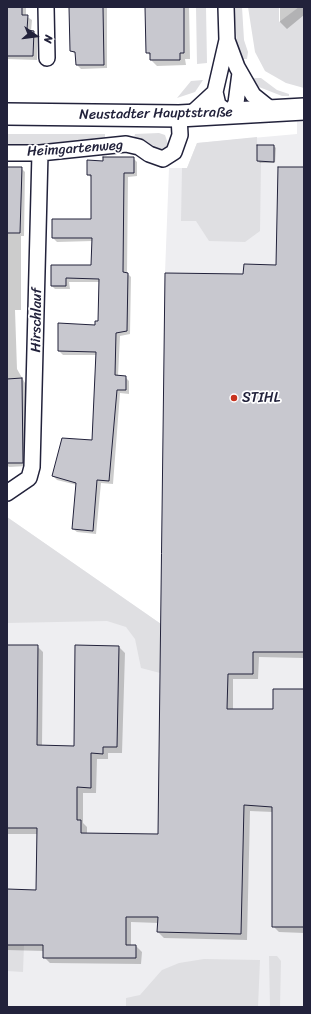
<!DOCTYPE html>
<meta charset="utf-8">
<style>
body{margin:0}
#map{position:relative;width:311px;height:1014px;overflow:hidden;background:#fff;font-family:Sriracha,sans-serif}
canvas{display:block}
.frame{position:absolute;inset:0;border:8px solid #22223b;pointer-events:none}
.north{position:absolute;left:16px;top:16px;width:40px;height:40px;-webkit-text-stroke:3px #fff;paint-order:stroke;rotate:104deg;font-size:11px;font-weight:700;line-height:16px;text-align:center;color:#22223b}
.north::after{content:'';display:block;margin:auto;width:14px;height:18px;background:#22223b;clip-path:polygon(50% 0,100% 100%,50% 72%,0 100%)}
</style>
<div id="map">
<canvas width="311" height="1014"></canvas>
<div class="frame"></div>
<div class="north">N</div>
</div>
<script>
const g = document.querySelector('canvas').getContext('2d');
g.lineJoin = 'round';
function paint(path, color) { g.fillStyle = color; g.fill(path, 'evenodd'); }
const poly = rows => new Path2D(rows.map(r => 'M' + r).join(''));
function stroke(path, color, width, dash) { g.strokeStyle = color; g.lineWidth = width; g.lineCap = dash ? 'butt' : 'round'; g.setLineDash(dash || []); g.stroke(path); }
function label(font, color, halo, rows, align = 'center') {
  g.font = font + ' Sriracha,sans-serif'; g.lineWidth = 3.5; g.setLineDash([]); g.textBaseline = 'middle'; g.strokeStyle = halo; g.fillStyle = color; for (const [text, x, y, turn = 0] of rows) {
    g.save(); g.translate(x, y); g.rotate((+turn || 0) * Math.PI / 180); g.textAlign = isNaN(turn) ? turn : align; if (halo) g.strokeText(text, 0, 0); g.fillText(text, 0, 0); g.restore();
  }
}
const built = poly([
 [304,109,304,1007,7,1007,7,517,161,624,165,273,169,168,187,168,197,143,297,134,297,110]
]);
const green = poly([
 [196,7,206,7,207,63,197,64],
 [234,7,242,7,244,40,248,52,247,59,242,59,237,45],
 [248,7,279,7,279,22,299,7,304,7,304,88,286,83,265,71,255,52],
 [252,78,261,78,277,90,289,94,289,96,282,96,259,87],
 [203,80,195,92,177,98,191,81],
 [159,133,165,135,168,144,165,150,159,152,134,138,135,134],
 [7,134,105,134,105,138,27,146,7,146],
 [257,137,257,161,261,161,260,231,245,242,209,241,196,221,181,221,182,168,187,168,197,143],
 [7,517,161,624,160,673,141,668,135,639,126,627,107,621,7,623],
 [7,945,24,945,23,972,7,971],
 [269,956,277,956,281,961,280,1007,270,1007],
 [204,959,260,960,258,1007,126,1007,126,998,140,995,162,970,179,963]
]);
const shadow = poly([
 [7,7,26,7,26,16,32,20,31,31,37,36,37,60,7,59],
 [70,7,107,7,107,68,81,69,77,65,77,55,71,51],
 [146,7,189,7,190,59,185,59,186,65,157,66,151,60,151,57,147,52],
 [280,7,304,7,304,15,287,29,280,22],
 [274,146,276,148,275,163,260,163,258,161],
 [133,158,137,162,137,176,128,177,127,273,131,277,130,334,120,336,118,376,125,377,129,381,129,394,120,393,113,484,101,483,96,534,77,532,73,529,77,485,57,480,53,476,93,441,97,355,63,355,59,351,59,324,96,326,99,322,100,282,69,282,70,289,55,289,52,286,52,266,92,266,93,241,57,242,53,238,92,220,92,178,88,175,104,162],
 [7,168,21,168,25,172,24,236,21,236,21,310,15,310,17,369,25,383,27,466,9,467,7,465],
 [304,168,304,658,259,657,258,679,233,679,233,710,274,710,304,690,304,933,279,932,273,926,273,812,250,811,247,940,164,938,158,932,159,923,131,922,131,946,136,946,142,952,141,964,50,963,44,957,44,951,7,950,7,890,37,891,37,834,7,834,7,646,37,646,43,652,42,746,75,747,119,647,125,653,122,753,108,753,108,759,97,759,96,793,83,793,83,823,87,827,87,834,159,835,244,275,277,266]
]);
const building = poly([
 [7,7,22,7,22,15,28,15,27,30,34,31,33,56,7,56,7,7],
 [69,7,103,7,104,65,76,65,75,52,70,51,69,7],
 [145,7,184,7,184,53,180,53,180,60,150,60,150,53,146,53,145,7],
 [257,145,274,145,274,162,257,161,257,145],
 [103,157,134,157,134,173,124,173,123,272,128,273,127,331,116,333,115,375,126,376,126,390,117,390,109,481,97,480,93,531,72,529,76,483,52,476,62,438,92,440,96,352,58,351,58,323,95,325,95,321,98,321,99,279,66,278,66,286,51,286,51,265,91,265,92,238,52,238,52,219,91,219,91,175,87,175,87,160,103,161,103,157],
 [7,167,22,167,20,233,7,233,7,167],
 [278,167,304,167,304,652,253,652,253,674,228,674,227,709,273,709,273,689,304,689,304,927,272,927,272,807,244,805,241,934,157,932,158,917,126,917,126,945,136,945,136,958,43,958,43,945,7,945,7,889,36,890,37,828,7,828,7,645,38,645,37,745,74,746,75,645,119,646,117,747,103,747,103,754,91,753,91,788,77,787,77,820,81,820,81,833,158,834,165,273,243,274,244,264,276,265,278,167],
 [22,378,23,463,7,463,7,379,22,378]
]);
const street = poly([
 [46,7,47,58],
 [226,7,227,40,215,92,218,105,230,114,236,103,240,73],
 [227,40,237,67,253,95,273,111],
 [189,116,215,92],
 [7,153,40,153,126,144,139,147,149,154,163,159,174,152,180,135,179,116],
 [7,493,29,478,32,467,40,153]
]);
const secondary = poly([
 [7,114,179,116,304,109]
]);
const markers = [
 [234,398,4,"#c8321e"]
];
const streetNames = [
 ["Neustadter Hauptstraße",156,114,-1],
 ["Heimgartenweg",75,149,-4],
 ["Hirschlauf",37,320,-89]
];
const poiNames = [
 ["STIHL",242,398]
];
paint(built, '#eeeef1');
paint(green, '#dfdfe2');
paint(shadow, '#0003');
paint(building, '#c8c8cf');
stroke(building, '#22223b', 1);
stroke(street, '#22223b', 18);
stroke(secondary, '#22223b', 24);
stroke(street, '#fff', 15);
stroke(secondary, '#fff', 21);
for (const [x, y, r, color] of markers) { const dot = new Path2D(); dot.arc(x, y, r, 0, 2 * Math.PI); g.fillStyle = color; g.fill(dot); stroke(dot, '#fff', 1.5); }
label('14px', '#22223b', '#fff', streetNames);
label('14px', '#22223b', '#fff', poiNames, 'left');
</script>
